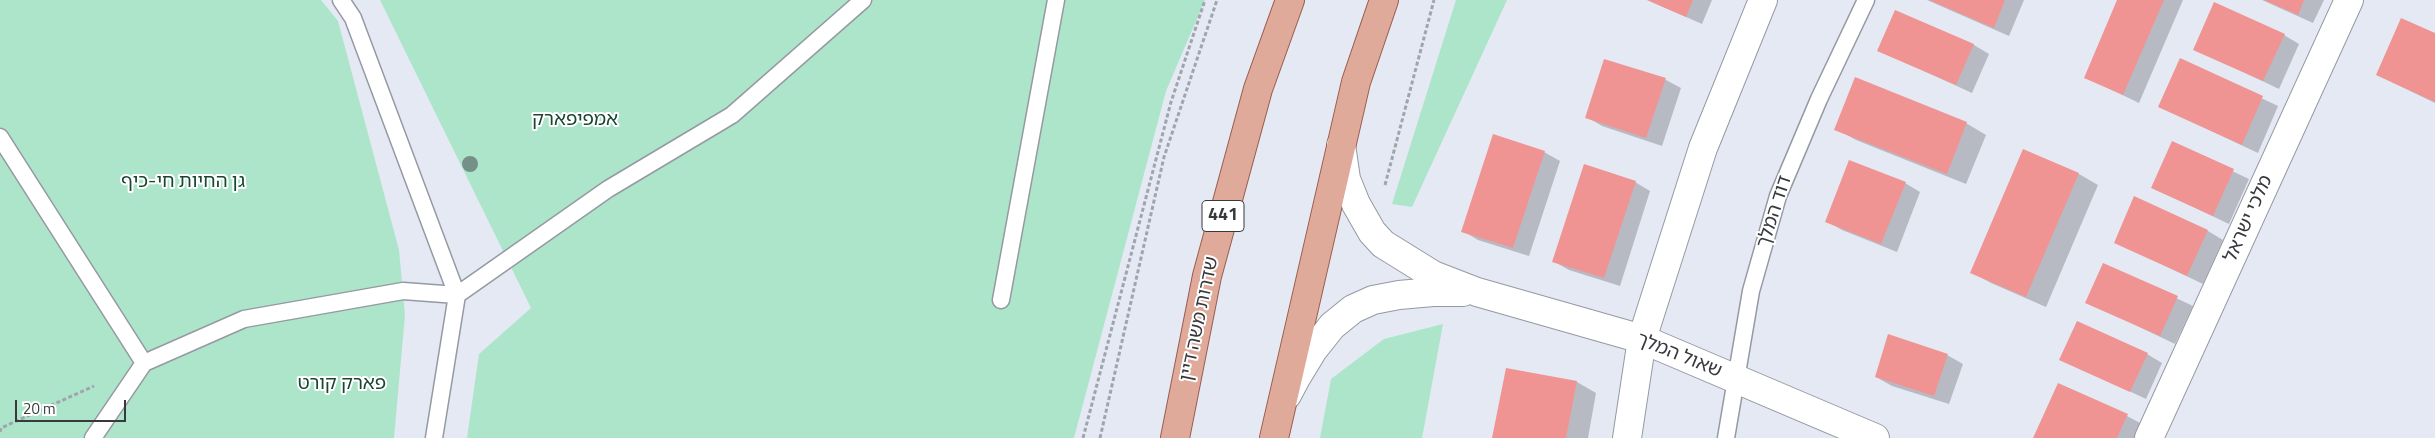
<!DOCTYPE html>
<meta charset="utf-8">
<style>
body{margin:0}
#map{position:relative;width:2435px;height:438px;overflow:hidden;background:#e5e9f3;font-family:"Titillium Web",sans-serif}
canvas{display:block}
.scale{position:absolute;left:15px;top:400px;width:111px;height:22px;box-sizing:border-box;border:2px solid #37393d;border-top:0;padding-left:6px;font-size:15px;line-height:18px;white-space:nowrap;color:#37393d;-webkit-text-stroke:4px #fff;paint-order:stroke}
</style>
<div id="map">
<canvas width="2435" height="438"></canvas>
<div class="scale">20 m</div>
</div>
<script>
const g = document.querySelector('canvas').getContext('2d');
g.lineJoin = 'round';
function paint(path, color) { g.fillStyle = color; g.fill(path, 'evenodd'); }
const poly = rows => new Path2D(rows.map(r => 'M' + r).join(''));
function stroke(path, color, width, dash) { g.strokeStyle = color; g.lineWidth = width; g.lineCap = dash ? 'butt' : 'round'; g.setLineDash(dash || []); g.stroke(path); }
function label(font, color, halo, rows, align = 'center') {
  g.font = font + ' "Titillium Web","Noto Sans Hebrew",sans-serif'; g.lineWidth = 4; g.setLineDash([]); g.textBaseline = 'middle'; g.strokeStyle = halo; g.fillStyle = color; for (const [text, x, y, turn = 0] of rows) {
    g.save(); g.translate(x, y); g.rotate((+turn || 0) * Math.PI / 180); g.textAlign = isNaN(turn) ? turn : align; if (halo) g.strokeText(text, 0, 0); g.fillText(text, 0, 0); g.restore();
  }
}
const green = poly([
 [0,0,321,0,338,21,399,250,405,315,394,438,0,438],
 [380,0,1205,0,1166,91,1074,438,467,438,479,354,531,308],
 [1456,0,1507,0,1412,207,1392,204],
 [1443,324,1422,438,1320,438,1331,379,1384,339]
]);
const shadow = poly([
 [1647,0,1712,0,1702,24],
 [1927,0,2024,0,2009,36],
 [2119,0,2183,0,2139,103,2085,77],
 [2262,0,2324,0,2313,23],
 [1895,11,1974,45,1989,54,1972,93,1878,50],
 [2284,35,2299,44,2279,89,2195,49],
 [2435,35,2435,103,2377,75],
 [1605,60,1666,80,1681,88,1662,146,1602,126,1587,117],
 [2181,60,2278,106,2258,153,2160,107],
 [1966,123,1986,135,1966,184,1856,140,1836,129],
 [2173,143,2249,179,2229,224,2153,188],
 [2024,150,2079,174,2098,185,2046,307,1991,283,1971,272],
 [1544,152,1560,161,1529,256,1478,240,1463,231],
 [1635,182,1650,191,1620,286,1569,270,1553,261],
 [1905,183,1920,192,1897,252,1842,230,1826,221],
 [2208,231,2223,240,2203,284,2115,242],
 [2104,264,2193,306,2175,344,2087,302],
 [2147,354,2162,363,2146,399,2061,359],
 [1947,355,1963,364,1949,404,1892,386,1876,377],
 [1577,382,1596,393,1588,438,1494,438],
 [2127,416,2142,424,2136,438,2035,438]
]);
const building = poly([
 [1647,0,1693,0,1686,17],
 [1929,0,2005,0,1994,28],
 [2117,0,2164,0,2123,95,2084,78],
 [2264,0,2304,0,2298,15],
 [2214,2,2285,34,2263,81,2193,50],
 [1895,10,1974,44,1956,85,1877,51],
 [2401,18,2435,33,2435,102,2376,75],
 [2180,58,2263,96,2242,145,2158,107],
 [1604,59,1666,78,1646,138,1585,118],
 [1855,77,1967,122,1947,174,1834,130],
 [1493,134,1545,151,1513,248,1461,232],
 [2172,141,2234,169,2213,216,2151,188],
 [2023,149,2079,173,2026,297,1970,273],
 [1849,160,1906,182,1881,244,1825,222],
 [1584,164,1636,181,1604,278,1552,262],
 [2134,196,2208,230,2187,276,2114,243],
 [2103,263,2178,296,2160,336,2085,303],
 [2077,321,2148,353,2130,392,2059,360],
 [1888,334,1948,354,1934,396,1875,377],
 [1506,368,1577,381,1566,438,1492,438],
 [2058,383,2128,414,2117,438,2033,438]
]);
const path = poly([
 [1385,185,1434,0],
 [0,432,1,428,94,386],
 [1083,438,1171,102,1205,0],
 [1100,438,1164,157,1217,0]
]);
const service = poly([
 [341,0,353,18,457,295,434,438],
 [0,137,144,363],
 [1001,300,1056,0],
 [93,438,144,363,244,319,403,291,457,295,608,189,732,115,863,0],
 [1726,438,1751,291,1778,196,1819,99,1866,0]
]);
const minor = poly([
 [1627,438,1642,339,1703,148,1763,0],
 [2149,438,2349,0]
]);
const tertiary = poly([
 [1341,145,1346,179,1356,204,1372,232,1383,244,1433,275,1477,292,1642,339,1875,438],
 [1287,395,1296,378,1313,350,1332,326,1353,309,1373,300,1399,295,1433,292,1463,292]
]);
const primary = poly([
 [1175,438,1207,276,1258,89,1290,0],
 [1274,438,1356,82,1384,0]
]);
const trees = [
 [470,164]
];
const shields = [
 [1223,216,42]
];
const shieldNames = [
 ["441",1223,216]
];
const parkNames = [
 ["אמפיפארק",575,120],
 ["גן החיות חי-כיף",183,182],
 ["פארק קורט",342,384]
];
const streetNames = [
 ["דוד המלך",1775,212,-72],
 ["מלכי ישראל",2249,219,-66],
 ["שדרות משה דיין",1200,319,-78],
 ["שאול המלך",1679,356,22]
];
paint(green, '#ace5ca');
paint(shadow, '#0003');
paint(building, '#ef9393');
stroke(service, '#9599a2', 19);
stroke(minor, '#9599a2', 30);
stroke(tertiary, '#9599a2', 30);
stroke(primary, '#985d4e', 30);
stroke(path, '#a1a4ac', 3, [4, 2.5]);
stroke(service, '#fff', 16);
stroke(minor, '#fff', 28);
stroke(tertiary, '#fff', 28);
stroke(primary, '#e0aa9a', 28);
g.fillStyle = '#758f89';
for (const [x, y] of trees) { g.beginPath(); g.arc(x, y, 8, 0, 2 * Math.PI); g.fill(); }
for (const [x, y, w] of shields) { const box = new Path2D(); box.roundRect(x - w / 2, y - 15.5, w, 31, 4); g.fillStyle = '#fff'; g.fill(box); stroke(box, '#37393d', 1); }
label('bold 18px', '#37393d', null, shieldNames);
label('19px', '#1a4533', '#fff', parkNames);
label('19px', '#37393d', '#fff', streetNames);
</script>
